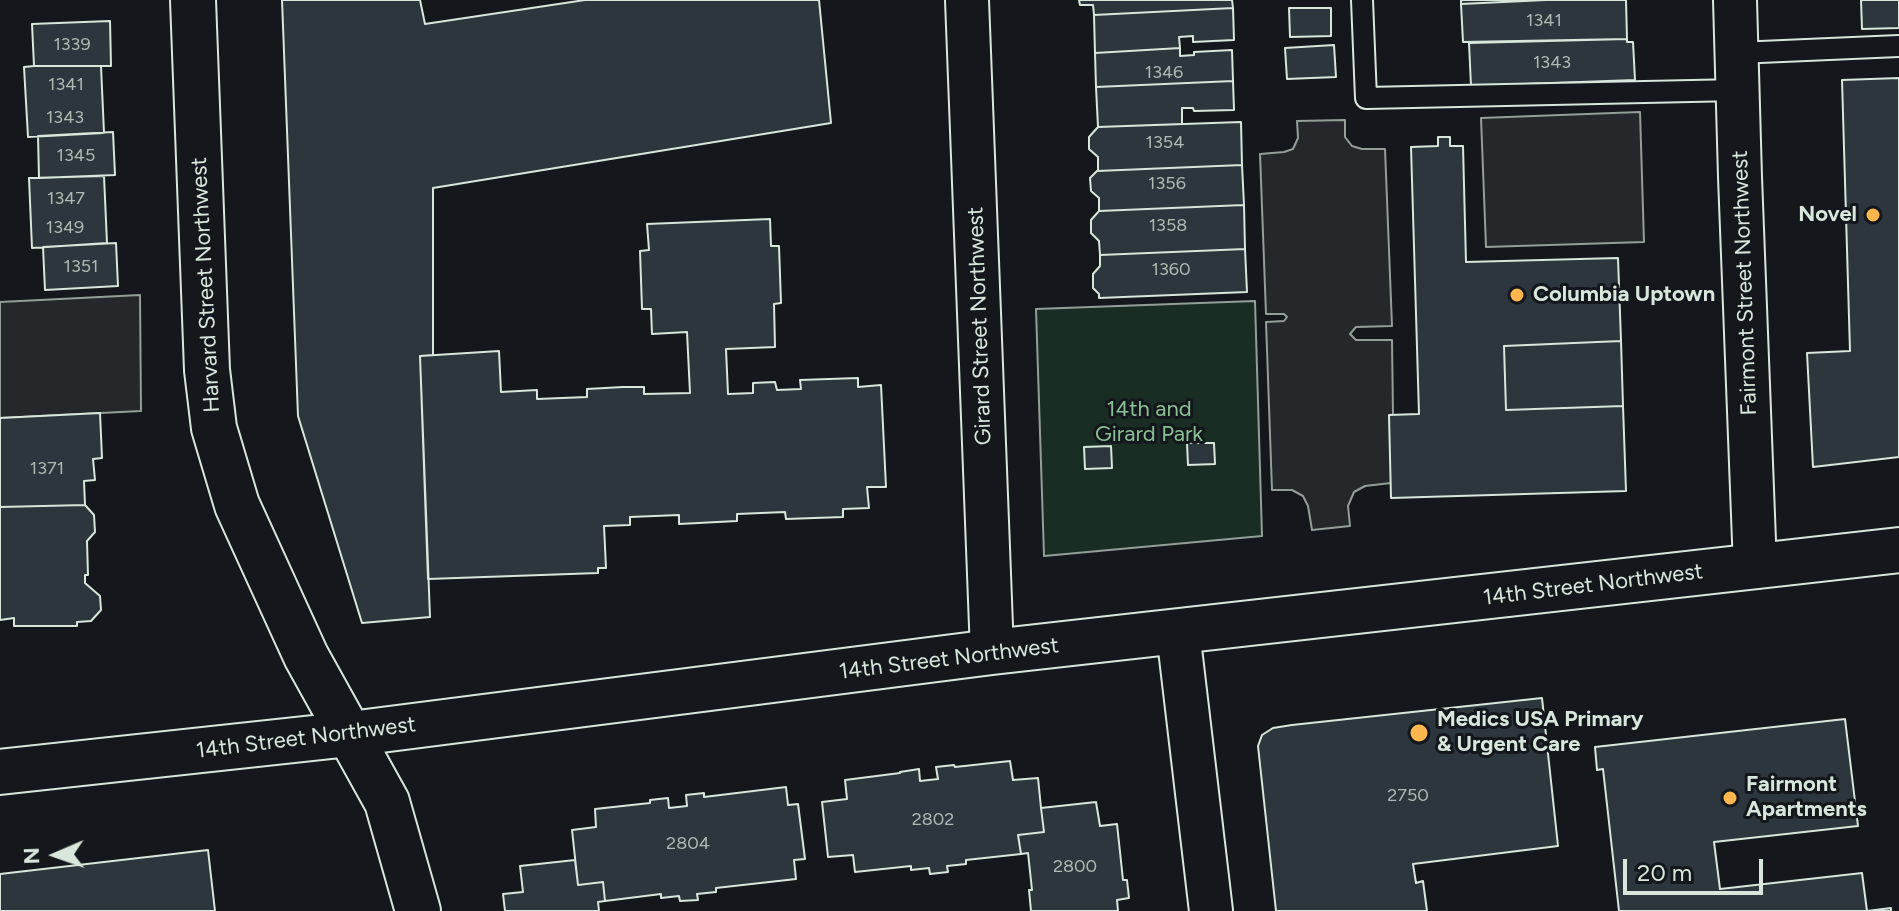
<!DOCTYPE html>
<style>
body{margin:0}
#map{position:relative;width:1899px;height:911px;overflow:hidden;background:#14181c;font-family:Figtree,sans-serif}
canvas{display:block}
.north{position:absolute;left:16px;top:815px;width:80px;height:80px;-webkit-text-stroke:6px #14181c;paint-order:stroke;rotate:268deg;font-size:22px;font-weight:700;line-height:32px;text-align:center;color:#d8e6dc}
.north::after{content:'';display:block;margin:auto;width:28px;height:36px;background:#d8e6dc;clip-path:polygon(50% 0,100% 100%,50% 72%,0 100%)}
.scale{position:absolute;left:1623px;top:859px;width:140px;height:36px;box-sizing:border-box;border:4px solid #d8e6dc;border-top:0;padding-left:10px;font-size:24px;line-height:28px;white-space:nowrap;color:#d8e6dc;-webkit-text-stroke:6px #14181c;paint-order:stroke}
</style>
<div id="map">
<canvas width="1899" height="911"></canvas>
<div class="north">N</div>
<div class="scale">20 m</div>
</div>
<script>
const g = document.querySelector('canvas').getContext('2d');
g.lineJoin = 'round';
function paint(path, color) { g.fillStyle = color; g.fill(path, 'evenodd'); }
const poly = rows => new Path2D(rows.map(r => 'M' + r).join(''));
function stroke(path, color, width, dash) { g.strokeStyle = color; g.lineWidth = width; g.lineCap = dash ? 'butt' : 'round'; g.setLineDash(dash || []); g.stroke(path); }
function label(font, color, halo, rows, align = 'center') {
  g.font = font + ' Figtree,sans-serif'; g.lineWidth = 6; g.setLineDash([]); g.textBaseline = 'middle'; g.strokeStyle = halo; g.fillStyle = color; for (const [text, x, y, turn = 0] of rows) {
    g.save(); g.translate(x, y); g.rotate((+turn || 0) * Math.PI / 180); g.textAlign = isNaN(turn) ? turn : align; if (halo) g.strokeText(text, 0, 0); g.fillText(text, 0, 0); g.restore();
  }
}
const green = poly([
 [1255,301,1262,536,1044,556,1036,309,1255,301]
]);
const parking = poly([
 [1640,112,1644,242,1486,247,1481,118,1640,112],
 [1345,120,1345,137,1352,146,1362,149,1385,149,1392,326,1356,327,1350,334,1356,340,1392,340,1393,415,1391,483,1365,486,1354,492,1348,506,1350,526,1312,530,1308,506,1303,496,1292,490,1272,490,1266,322,1284,321,1287,317,1284,314,1266,314,1260,154,1284,152,1293,149,1298,138,1297,121,1345,120],
 [140,295,141,411,0,418,0,302,140,295]
]);
const building = poly([
 [282,0,420,0,425,24,585,0,819,0,831,123,433,188,433,355,420,356,430,617,362,623,298,416,282,0],
 [1079,0,1232,0,1233,8,1094,15,1093,5,1080,5,1079,0],
 [1461,0,1546,0,1461,4,1461,0],
 [1546,0,1626,0,1627,39,1463,42,1461,4,1546,0],
 [1861,0,1899,0,1899,28,1862,29,1861,0],
 [1233,8,1234,40,1193,42,1193,36,1179,37,1180,48,1095,53,1094,15,1233,8],
 [1289,8,1331,8,1331,36,1290,37,1289,8],
 [110,21,111,66,34,66,32,24,110,21],
 [1627,39,1627,42,1633,42,1635,80,1471,86,1469,43,1627,39],
 [1334,45,1336,77,1287,79,1285,48,1334,45],
 [1180,48,1180,56,1194,55,1194,52,1232,50,1233,81,1096,87,1095,53,1180,48],
 [34,66,101,66,104,133,28,137,24,67,34,66],
 [1899,78,1899,457,1813,467,1807,353,1850,351,1842,80,1899,78],
 [1233,81,1234,110,1194,111,1193,108,1182,108,1182,124,1098,127,1096,87,1233,81],
 [1241,122,1242,165,1097,171,1098,170,1098,157,1089,149,1089,137,1098,127,1241,122],
 [113,132,115,175,39,178,38,136,113,132],
 [1438,137,1450,137,1450,146,1463,146,1466,262,1618,258,1621,341,1504,346,1506,410,1623,406,1626,491,1391,498,1389,415,1419,414,1411,147,1438,146,1438,137],
 [1242,165,1244,205,1099,211,1099,198,1091,191,1090,178,1097,171,1242,165],
 [104,176,107,243,32,248,29,178,104,176],
 [1244,205,1245,249,1100,255,1099,241,1091,233,1091,220,1099,211,1244,205],
 [770,219,771,246,779,246,781,303,774,304,775,347,726,349,728,394,753,393,753,383,775,382,777,390,801,389,800,380,858,378,858,387,881,385,886,487,867,487,869,508,843,509,843,517,786,519,785,512,737,514,737,521,679,524,679,515,630,517,630,525,604,526,606,568,598,568,598,573,428,579,420,356,499,351,501,392,537,390,537,399,587,397,587,389,623,387,644,387,644,394,690,393,687,332,652,334,651,309,642,309,640,251,649,250,647,224,770,219],
 [116,243,118,286,45,290,43,247,116,243],
 [1245,249,1247,292,1099,298,1099,294,1093,288,1093,274,1100,266,1100,255,1245,249],
 [1621,341,1623,406,1506,410,1504,346,1621,341],
 [100,413,102,458,93,459,95,480,84,481,85,505,0,507,0,418,100,413],
 [1187,443,1214,443,1215,464,1188,465,1187,443],
 [1111,446,1112,468,1085,469,1084,447,1111,446],
 [85,505,94,515,95,532,87,541,88,575,85,575,85,583,100,596,101,610,91,621,77,622,77,626,14,626,14,618,0,620,0,507,85,505],
 [1542,698,1558,846,1413,864,1416,883,1423,881,1427,911,1276,911,1258,746,1262,735,1273,728,1292,725,1542,698],
 [1845,719,1858,826,1714,842,1720,889,1862,873,1867,911,1891,908,1891,911,1619,911,1603,769,1597,770,1595,747,1845,719],
 [1010,761,1013,780,1038,778,1041,808,1044,832,1018,835,1021,854,966,860,966,864,947,866,948,872,930,874,929,868,911,870,911,866,855,872,853,855,828,857,822,802,847,799,845,780,900,773,900,772,919,769,920,781,938,779,936,767,954,765,955,767,1010,761],
 [786,787,788,805,798,804,805,859,794,860,796,879,716,888,716,892,697,894,698,900,680,901,679,896,661,898,661,894,605,901,603,882,578,885,572,830,596,827,595,809,650,803,650,800,668,798,669,808,687,806,686,795,704,793,704,797,786,787],
 [1096,802,1100,826,1117,824,1123,880,1127,880,1129,898,1117,900,1118,911,1031,911,1029,890,1032,890,1028,853,1021,854,1018,835,1044,832,1041,808,1096,802],
 [208,850,215,911,0,911,0,874,208,850],
 [575,860,578,885,603,882,605,901,598,902,599,911,505,911,503,894,523,892,520,866,575,860]
]);
const lane = poly([
 [1362,0,1366,98,1738,90],
 [1737,53,1899,46]
]);
const street = poly([
 [967,0,992,652],
 [1735,0,1740,177,1755,567],
 [1178,632,1211,911]
]);
const secondary = poly([
 [193,0,207,370,214,428,237,505,306,656,387,802,418,911],
 [0,772,350,734,992,652,1899,550]
]);
const markers = [
 [1873,215,8,"#ffb74d"],
 [1517,295,8,"#ffb74d"],
 [1419,733,10,"#ffb74d"],
 [1730,798,8,"#ffb74d"]
];
const numberNames = [
 ["1341",1544,21],
 ["1339",72,45],
 ["1343",1552,63],
 ["1346",1164,73],
 ["1341",66,85],
 ["1343",65,118],
 ["1354",1165,143],
 ["1345",76,156],
 ["1356",1167,184],
 ["1347",66,199],
 ["1358",1168,226],
 ["1349",65,228],
 ["1351",81,267],
 ["1360",1171,270],
 ["1371",47,469],
 ["2750",1408,796],
 ["2802",933,820],
 ["2804",688,844],
 ["2800",1075,867]
];
const poiNames = [
 ["Novel",1857,215,"right"],
 ["Columbia Uptown",1533,295],
 ["Medics USA Primary",1437,720],
 ["& Urgent Care",1437,745],
 ["Fairmont",1746,785],
 ["Apartments",1746,810]
];
const streetNames = [
 ["Fairmont Street Northwest",1745,283,-92],
 ["Harvard Street Northwest",206,285,-93],
 ["Girard Street Northwest",980,326,-92],
 ["14th Street Northwest",1593,585,-7],
 ["14th Street Northwest",949,659,-7],
 ["14th Street Northwest",306,738,-7]
];
const parkNames = [
 ["14th and",1149,410],
 ["Girard Park",1149,435]
];
paint(green, '#1a2d24');
stroke(green, '#939e99', 2);
paint(parking, '#24282b');
stroke(parking, '#939e99', 2);
paint(building, '#2c363c');
stroke(building, '#d8e6dc', 2);
stroke(lane, '#d8e6dc', 24);
stroke(street, '#d8e6dc', 46);
stroke(secondary, '#d8e6dc', 48);
stroke(lane, '#14181c', 20);
stroke(street, '#14181c', 42);
stroke(secondary, '#14181c', 44);
for (const [x, y, r, color] of markers) { const dot = new Path2D(); dot.arc(x, y, r, 0, 2 * Math.PI); g.fillStyle = color; g.fill(dot); stroke(dot, '#14181c', 3); }
label('18px', '#adbab4', null, numberNames);
label('bold 22px', '#d8e6dc', '#14181c', poiNames, 'left');
label('22px', '#d8e6dc', '#14181c', streetNames);
label('22px', '#8ac095', '#14181c', parkNames);
</script>
